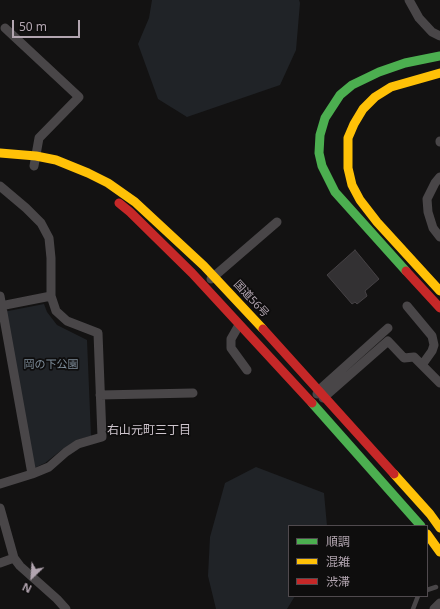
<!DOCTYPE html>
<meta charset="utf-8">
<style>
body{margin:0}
#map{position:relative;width:440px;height:609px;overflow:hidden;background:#131212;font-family:"Noto Sans","Noto Sans JP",sans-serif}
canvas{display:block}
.legend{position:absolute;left:288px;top:525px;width:140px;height:72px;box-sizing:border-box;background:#0e0d0d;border:1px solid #504a4e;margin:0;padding:5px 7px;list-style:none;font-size:12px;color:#b2a5b0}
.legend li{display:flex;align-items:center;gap:8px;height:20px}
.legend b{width:20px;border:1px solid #504a4e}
.north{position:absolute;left:12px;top:557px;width:40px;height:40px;-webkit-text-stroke:3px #0e0d0d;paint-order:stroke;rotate:205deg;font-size:11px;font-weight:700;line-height:16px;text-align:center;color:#b2a5b0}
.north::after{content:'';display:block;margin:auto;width:14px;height:18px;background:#b2a5b0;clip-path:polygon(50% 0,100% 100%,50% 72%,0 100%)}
.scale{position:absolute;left:12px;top:20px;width:68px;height:18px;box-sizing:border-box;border:2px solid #b2a5b0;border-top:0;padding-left:5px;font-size:12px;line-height:14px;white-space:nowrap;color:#b2a5b0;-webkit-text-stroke:3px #0e0d0d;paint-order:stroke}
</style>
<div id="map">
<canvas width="440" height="609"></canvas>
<ul class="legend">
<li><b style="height:5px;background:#4caf50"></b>順調</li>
<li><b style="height:5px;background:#ffc107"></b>混雑</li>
<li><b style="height:5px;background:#c62828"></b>渋滞</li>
</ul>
<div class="north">N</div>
<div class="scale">50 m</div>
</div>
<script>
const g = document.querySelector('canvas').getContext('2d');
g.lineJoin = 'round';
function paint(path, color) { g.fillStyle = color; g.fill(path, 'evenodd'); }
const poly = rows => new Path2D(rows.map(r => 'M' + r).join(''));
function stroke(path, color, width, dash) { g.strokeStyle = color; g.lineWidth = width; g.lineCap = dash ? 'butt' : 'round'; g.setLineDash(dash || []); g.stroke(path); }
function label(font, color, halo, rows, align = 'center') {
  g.font = font + ' "Noto Sans","Noto Sans JP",sans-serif'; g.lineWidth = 3.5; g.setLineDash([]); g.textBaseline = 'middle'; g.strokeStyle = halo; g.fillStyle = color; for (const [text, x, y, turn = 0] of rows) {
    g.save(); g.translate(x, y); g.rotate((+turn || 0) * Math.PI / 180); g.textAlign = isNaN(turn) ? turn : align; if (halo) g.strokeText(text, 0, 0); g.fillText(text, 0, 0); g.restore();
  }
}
const green = poly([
 [152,0,299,0,300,3,296,50,280,85,187,117,158,99,138,44,149,18],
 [44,304,47,312,57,325,87,340,91,436,76,440,64,448,45,463,32,469,3,312],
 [256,467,324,493,327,526,289,526,289,596,295,596,287,609,216,609,208,576,210,537,225,483]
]);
const building = poly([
 [355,250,379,279,365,291,367,296,357,304,355,302,352,304,327,275,355,250]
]);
const lane = poly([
 [427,590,436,587],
 [413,609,418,596]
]);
const street = poly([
 [409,0,419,18,432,32,440,36],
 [5,28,79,97,39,138,34,166],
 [440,141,440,142],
 [440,177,435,183,427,199,428,212,433,228,440,237],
 [0,186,26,208,41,223,49,238,51,258,51,296,56,311,67,321,98,333,102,437,78,444,66,452,49,467,32,474,0,484],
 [211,279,277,222],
 [0,296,32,474],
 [0,306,51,296],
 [407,306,432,336,434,345,432,351,422,365],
 [239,325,231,339,231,348,247,370],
 [317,394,319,390,388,328],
 [100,395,193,393],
 [323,398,388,341,404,358,414,357,440,383],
 [0,508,14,558,20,566,57,599,66,609],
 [0,563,14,558],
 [434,609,440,603]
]);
const fast = poly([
 [406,271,335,192,322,166,319,153,320,135,325,118,340,95,352,85,379,72,405,63,440,56],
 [312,403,421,526]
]);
const slow = poly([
 [440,73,391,87,375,97,363,109,354,124,348,138,348,168,352,185,360,200,377,222,440,291],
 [0,153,36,156,56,160,88,173,108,183,135,202,204,266,263,329],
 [394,474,430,514,440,528],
 [427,534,440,552]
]);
const jam = poly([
 [119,203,130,212,192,273,312,403],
 [406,271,440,308],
 [263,329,394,474]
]);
const streetNames = [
 ["国道56号",251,299,47]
];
const parkNames = [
 ["岡の下公園",51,365]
];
const neighbourhoodNames = [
 ["右山元町三丁目",149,431]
];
paint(green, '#202327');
paint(building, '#333133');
stroke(building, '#464245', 1);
stroke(lane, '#494648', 4.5);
stroke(street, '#494648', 9);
stroke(fast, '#4caf50', 9);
stroke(slow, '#ffc107', 9);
stroke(jam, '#c62828', 9);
label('11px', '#b2a5b0', '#0e0d0d', streetNames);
label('11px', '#7e8d9a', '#0e0d0d', parkNames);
label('12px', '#cec5cd', '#0e0d0d', neighbourhoodNames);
</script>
